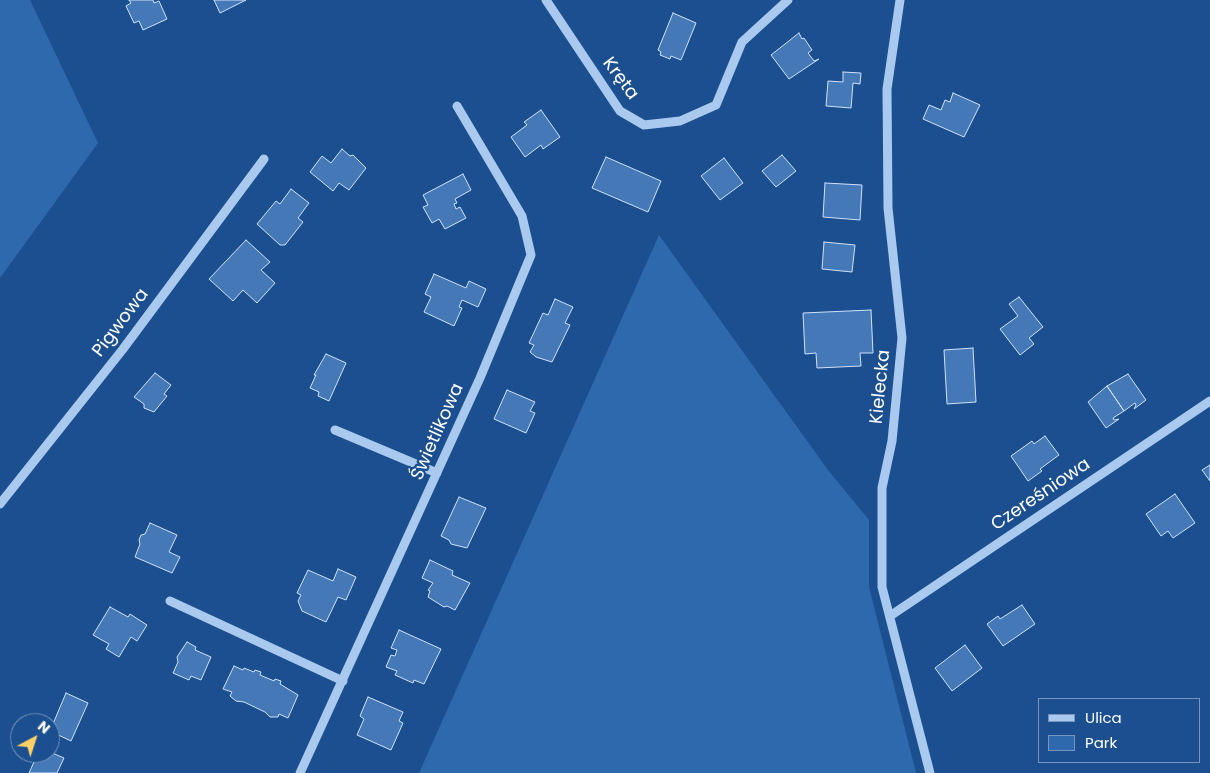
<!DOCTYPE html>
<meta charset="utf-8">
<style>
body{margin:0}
#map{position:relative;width:1210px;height:773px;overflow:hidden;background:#1b4f8f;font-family:Poppins,sans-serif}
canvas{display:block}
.legend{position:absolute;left:1038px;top:698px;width:162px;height:65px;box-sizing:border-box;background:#1b4f8f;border:1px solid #7695bc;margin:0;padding:6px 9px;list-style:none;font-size:15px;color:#fff}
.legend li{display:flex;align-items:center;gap:10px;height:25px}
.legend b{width:25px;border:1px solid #7695bc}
.north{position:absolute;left:10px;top:713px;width:50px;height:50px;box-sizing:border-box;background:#1b4f8f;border:1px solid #7695bc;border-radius:50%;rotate:40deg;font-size:14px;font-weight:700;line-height:20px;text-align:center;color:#fff}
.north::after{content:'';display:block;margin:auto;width:18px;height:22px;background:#ffd166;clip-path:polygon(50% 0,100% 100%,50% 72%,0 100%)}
</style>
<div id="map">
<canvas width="1210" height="773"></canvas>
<ul class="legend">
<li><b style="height:6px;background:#a9c9ee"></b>Ulica</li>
<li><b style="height:14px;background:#2e69ad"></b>Park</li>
</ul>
<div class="north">N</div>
</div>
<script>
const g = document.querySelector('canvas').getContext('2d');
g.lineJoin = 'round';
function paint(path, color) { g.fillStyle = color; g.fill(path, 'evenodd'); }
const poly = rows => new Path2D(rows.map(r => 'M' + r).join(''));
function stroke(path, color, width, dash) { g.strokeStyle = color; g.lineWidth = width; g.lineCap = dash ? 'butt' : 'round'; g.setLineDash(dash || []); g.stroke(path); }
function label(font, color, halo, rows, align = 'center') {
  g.font = font + ' Poppins,sans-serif'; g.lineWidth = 4.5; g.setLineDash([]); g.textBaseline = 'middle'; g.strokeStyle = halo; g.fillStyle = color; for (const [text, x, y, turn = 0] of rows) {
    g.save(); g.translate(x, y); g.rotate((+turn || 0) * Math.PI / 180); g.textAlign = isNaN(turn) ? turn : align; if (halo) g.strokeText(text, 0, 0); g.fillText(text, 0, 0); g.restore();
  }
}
const green = poly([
 [0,0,30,0,98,143,0,278],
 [659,235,828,470,869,520,869,587,916,773,419,773]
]);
const building = poly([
 [129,0,153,0,154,3,159,1,167,19,143,30,139,21,134,23,126,6,131,3,129,0],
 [214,0,246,0,220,13,214,0],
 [673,13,696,23,681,60,671,56,670,59,660,55,661,52,658,50,673,13],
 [799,33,802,39,804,38,812,50,808,53,814,61,819,59,789,79,771,55,799,33],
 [843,72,861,73,860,84,853,83,851,108,826,106,828,81,843,82,843,72],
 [953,93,980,105,964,137,923,119,929,105,941,110,945,100,950,102,953,93],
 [541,110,560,137,543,149,541,145,525,157,511,137,527,125,524,122,541,110],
 [342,149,350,156,353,155,366,168,349,190,339,183,333,191,310,172,322,156,331,163,342,149],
 [782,155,796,171,776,187,762,171,782,155],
 [606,157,661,181,648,212,592,188,606,157],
 [724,158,743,183,720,200,701,176,724,158],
 [463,174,471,190,455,199,457,203,454,204,456,209,460,207,466,218,445,229,439,219,432,223,423,207,428,205,423,195,463,174],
 [825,183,862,185,860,220,823,217,825,183],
 [291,189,309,203,298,218,303,222,285,245,280,245,257,224,276,201,280,204,291,189],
 [246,240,270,262,261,270,275,283,257,303,243,290,233,301,209,279,246,240],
 [824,242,855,245,852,272,822,269,824,242],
 [434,274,466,288,469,281,486,289,478,307,462,300,459,307,462,308,454,326,424,312,431,297,425,294,434,274],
 [1019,297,1043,327,1029,338,1034,344,1020,355,1000,329,1018,316,1009,304,1019,297],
 [555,299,573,307,565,323,570,325,552,362,536,357,530,352,534,345,529,343,543,313,548,315,555,299],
 [871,310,873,353,860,353,861,366,817,368,816,353,805,354,803,313,871,310],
 [973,348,976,402,947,404,944,350,973,348],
 [326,354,346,363,329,401,318,396,319,392,310,388,316,375,314,375,326,354],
 [155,373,171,385,164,394,167,396,154,412,144,408,144,404,134,397,155,373],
 [1128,374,1146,400,1134,409,1136,405,1135,403,1124,411,1107,386,1128,374],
 [1107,386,1124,411,1113,418,1114,420,1119,419,1106,428,1088,402,1107,386],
 [507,390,535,402,530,411,535,413,526,433,494,419,507,390],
 [1045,436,1059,455,1040,469,1042,471,1028,481,1011,456,1032,441,1034,444,1045,436],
 [1210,465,1210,481,1202,470,1210,465],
 [1175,494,1195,523,1173,538,1168,531,1161,536,1146,514,1175,494],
 [459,497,486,508,467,548,451,544,449,540,441,536,459,497],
 [150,523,177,535,169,552,180,557,172,573,135,557,140,544,139,540,141,535,145,534,150,523],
 [430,560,453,571,452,575,470,583,455,610,447,606,444,607,428,597,430,591,428,590,433,583,422,578,430,560],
 [338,569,356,577,346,600,338,597,326,622,302,611,298,601,301,595,297,593,308,570,333,581,338,569],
 [1022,605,1035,624,1003,646,987,624,998,616,1000,619,1022,605],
 [110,607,128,617,130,614,147,625,137,641,131,637,119,657,106,649,109,644,93,635,110,607],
 [399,630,441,649,424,684,414,680,413,683,395,675,397,671,386,667,391,655,395,656,397,650,391,648,399,630],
 [187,642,196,647,195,650,211,657,201,680,191,676,189,680,173,673,178,662,177,657,187,642],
 [965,645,982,668,952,691,935,668,965,645],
 [234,666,243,670,244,668,254,672,255,670,261,672,260,675,274,681,275,679,281,681,280,684,298,695,288,718,279,714,278,717,270,717,265,712,244,702,236,701,230,696,232,692,223,689,234,666],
 [66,693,88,703,71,741,50,731,66,693],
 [368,697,403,712,399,721,403,723,391,750,357,735,364,719,360,716,368,697],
 [50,752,64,758,57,773,29,773,38,753,50,752]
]);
const minor = poly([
 [546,0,620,111,644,125,680,121,716,105,742,42,788,0],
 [900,0,887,89,888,208,902,338,892,441,882,488,882,587,930,773],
 [335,430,437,473],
 [0,504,123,349,264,159],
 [170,601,343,681],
 [890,616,1210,401],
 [300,773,480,378,531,255,522,216,457,106]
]);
const streetNames = [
 ["Kręta",620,79,53],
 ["Pigwowa",121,323,-53],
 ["Kielecka",881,387,-84],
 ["Świetlikowa",438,432,-66],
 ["Czereśniowa",1041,495,-34]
];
paint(green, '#2e69ad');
paint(building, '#4478b7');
stroke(building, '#cfe3fa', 1);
stroke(minor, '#a9c9ee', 9);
label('18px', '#fff', '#1b4f8f', streetNames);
</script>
